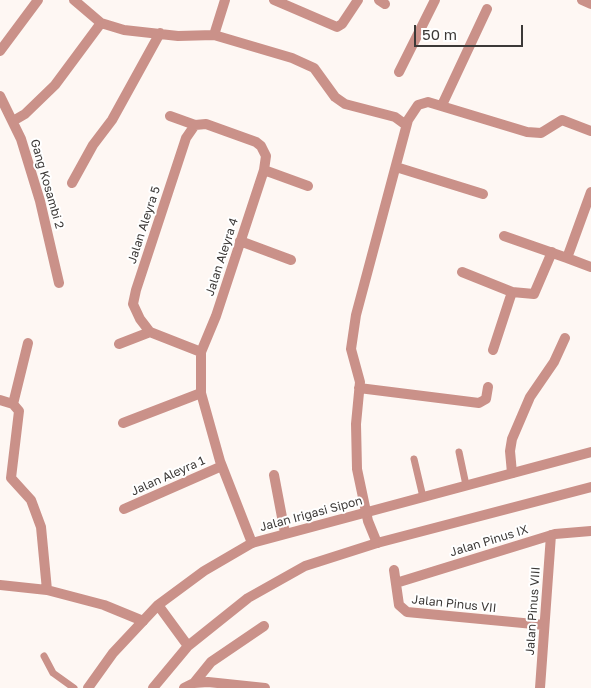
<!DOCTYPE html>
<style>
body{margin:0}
#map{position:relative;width:591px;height:688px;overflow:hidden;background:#fef7f3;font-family:"Golos Text",sans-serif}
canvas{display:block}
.scale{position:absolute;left:414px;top:25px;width:109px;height:22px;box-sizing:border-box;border:2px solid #3c3937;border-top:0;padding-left:6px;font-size:15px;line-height:18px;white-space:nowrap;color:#3c3937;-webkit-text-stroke:4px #fff;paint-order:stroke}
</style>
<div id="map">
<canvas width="591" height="688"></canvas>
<div class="scale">50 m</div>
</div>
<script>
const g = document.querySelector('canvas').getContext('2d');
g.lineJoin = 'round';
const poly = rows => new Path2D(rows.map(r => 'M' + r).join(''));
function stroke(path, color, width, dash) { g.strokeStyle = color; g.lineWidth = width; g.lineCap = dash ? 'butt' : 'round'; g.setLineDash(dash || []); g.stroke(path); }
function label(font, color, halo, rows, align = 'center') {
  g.font = font + ' "Golos Text",sans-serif'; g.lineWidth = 4; g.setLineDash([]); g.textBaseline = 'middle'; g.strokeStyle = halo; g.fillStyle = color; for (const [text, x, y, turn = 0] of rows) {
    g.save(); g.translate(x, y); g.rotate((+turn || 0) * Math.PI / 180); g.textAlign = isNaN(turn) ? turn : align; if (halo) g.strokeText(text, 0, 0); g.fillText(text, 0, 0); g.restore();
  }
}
const service = poly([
 [459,452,466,485],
 [414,459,423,497],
 [44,656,53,673,74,688]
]);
const minor = poly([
 [74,0,101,23,124,30,178,36,214,35,292,58,314,68,335,97,345,104,395,117,406,125],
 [274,0,337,27,342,24,358,0],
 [379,0,385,4],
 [582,0,591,4],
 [214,35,225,0],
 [0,51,38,0],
 [399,72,435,0],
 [0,96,21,139,40,201,59,283],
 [442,105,487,9],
 [170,116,195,125],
 [13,121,25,114,55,85,101,23],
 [195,125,206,124,256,142,261,146,266,156,264,170,216,316,201,352,201,393,220,461,252,543],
 [396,167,483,194],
 [264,170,308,186],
 [72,183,93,145,112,120,160,33],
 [591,192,567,258,591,267],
 [504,236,567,258],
 [240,241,291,260],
 [462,272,512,292,534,294,552,252],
 [150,332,140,319,133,304,136,290,186,138,195,125],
 [119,344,150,332,201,352],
 [493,350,512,292],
 [359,388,479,403,486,399,488,387],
 [0,400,13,404,19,411,11,478,31,500,41,527,47,590],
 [13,404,28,343],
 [123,423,201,393],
 [512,473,510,451,512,439,530,397,554,362,565,338],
 [274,475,285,533],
 [124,509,222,466],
 [377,543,368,521,357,469,356,424,360,382,351,349,356,315,408,120,418,105,428,102,527,132,541,133,562,120,591,131],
 [394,570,399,605,407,612,544,625],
 [396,583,555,534,591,531],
 [0,585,47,590,104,605,143,621],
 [194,683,208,682,265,688],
 [184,688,194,683,211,662,264,626],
 [540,688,551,535]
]);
const tertiary = poly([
 [158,605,188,646],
 [88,688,113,653,158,605,204,571,252,543,591,452],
 [153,688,188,646,248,598,305,566,377,543,591,487]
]);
const streetNames = [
 ["Gang Kosambi 2",47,184,74],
 ["Jalan Aleyra 5",144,225,-72],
 ["Jalan Aleyra 4",222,257,-72],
 ["Jalan Aleyra 1",168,476,-24],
 ["Jalan Irigasi Sipon",311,514,-15],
 ["Jalan Pinus IX",489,541,-17],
 ["Jalan Pinus VII",454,604,6],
 ["Jalan Pinus VIII",533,611,-86]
];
stroke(service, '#ca9189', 7);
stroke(minor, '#ca9189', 10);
stroke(tertiary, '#ca9189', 10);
label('12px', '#3c3937', '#fff', streetNames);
</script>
